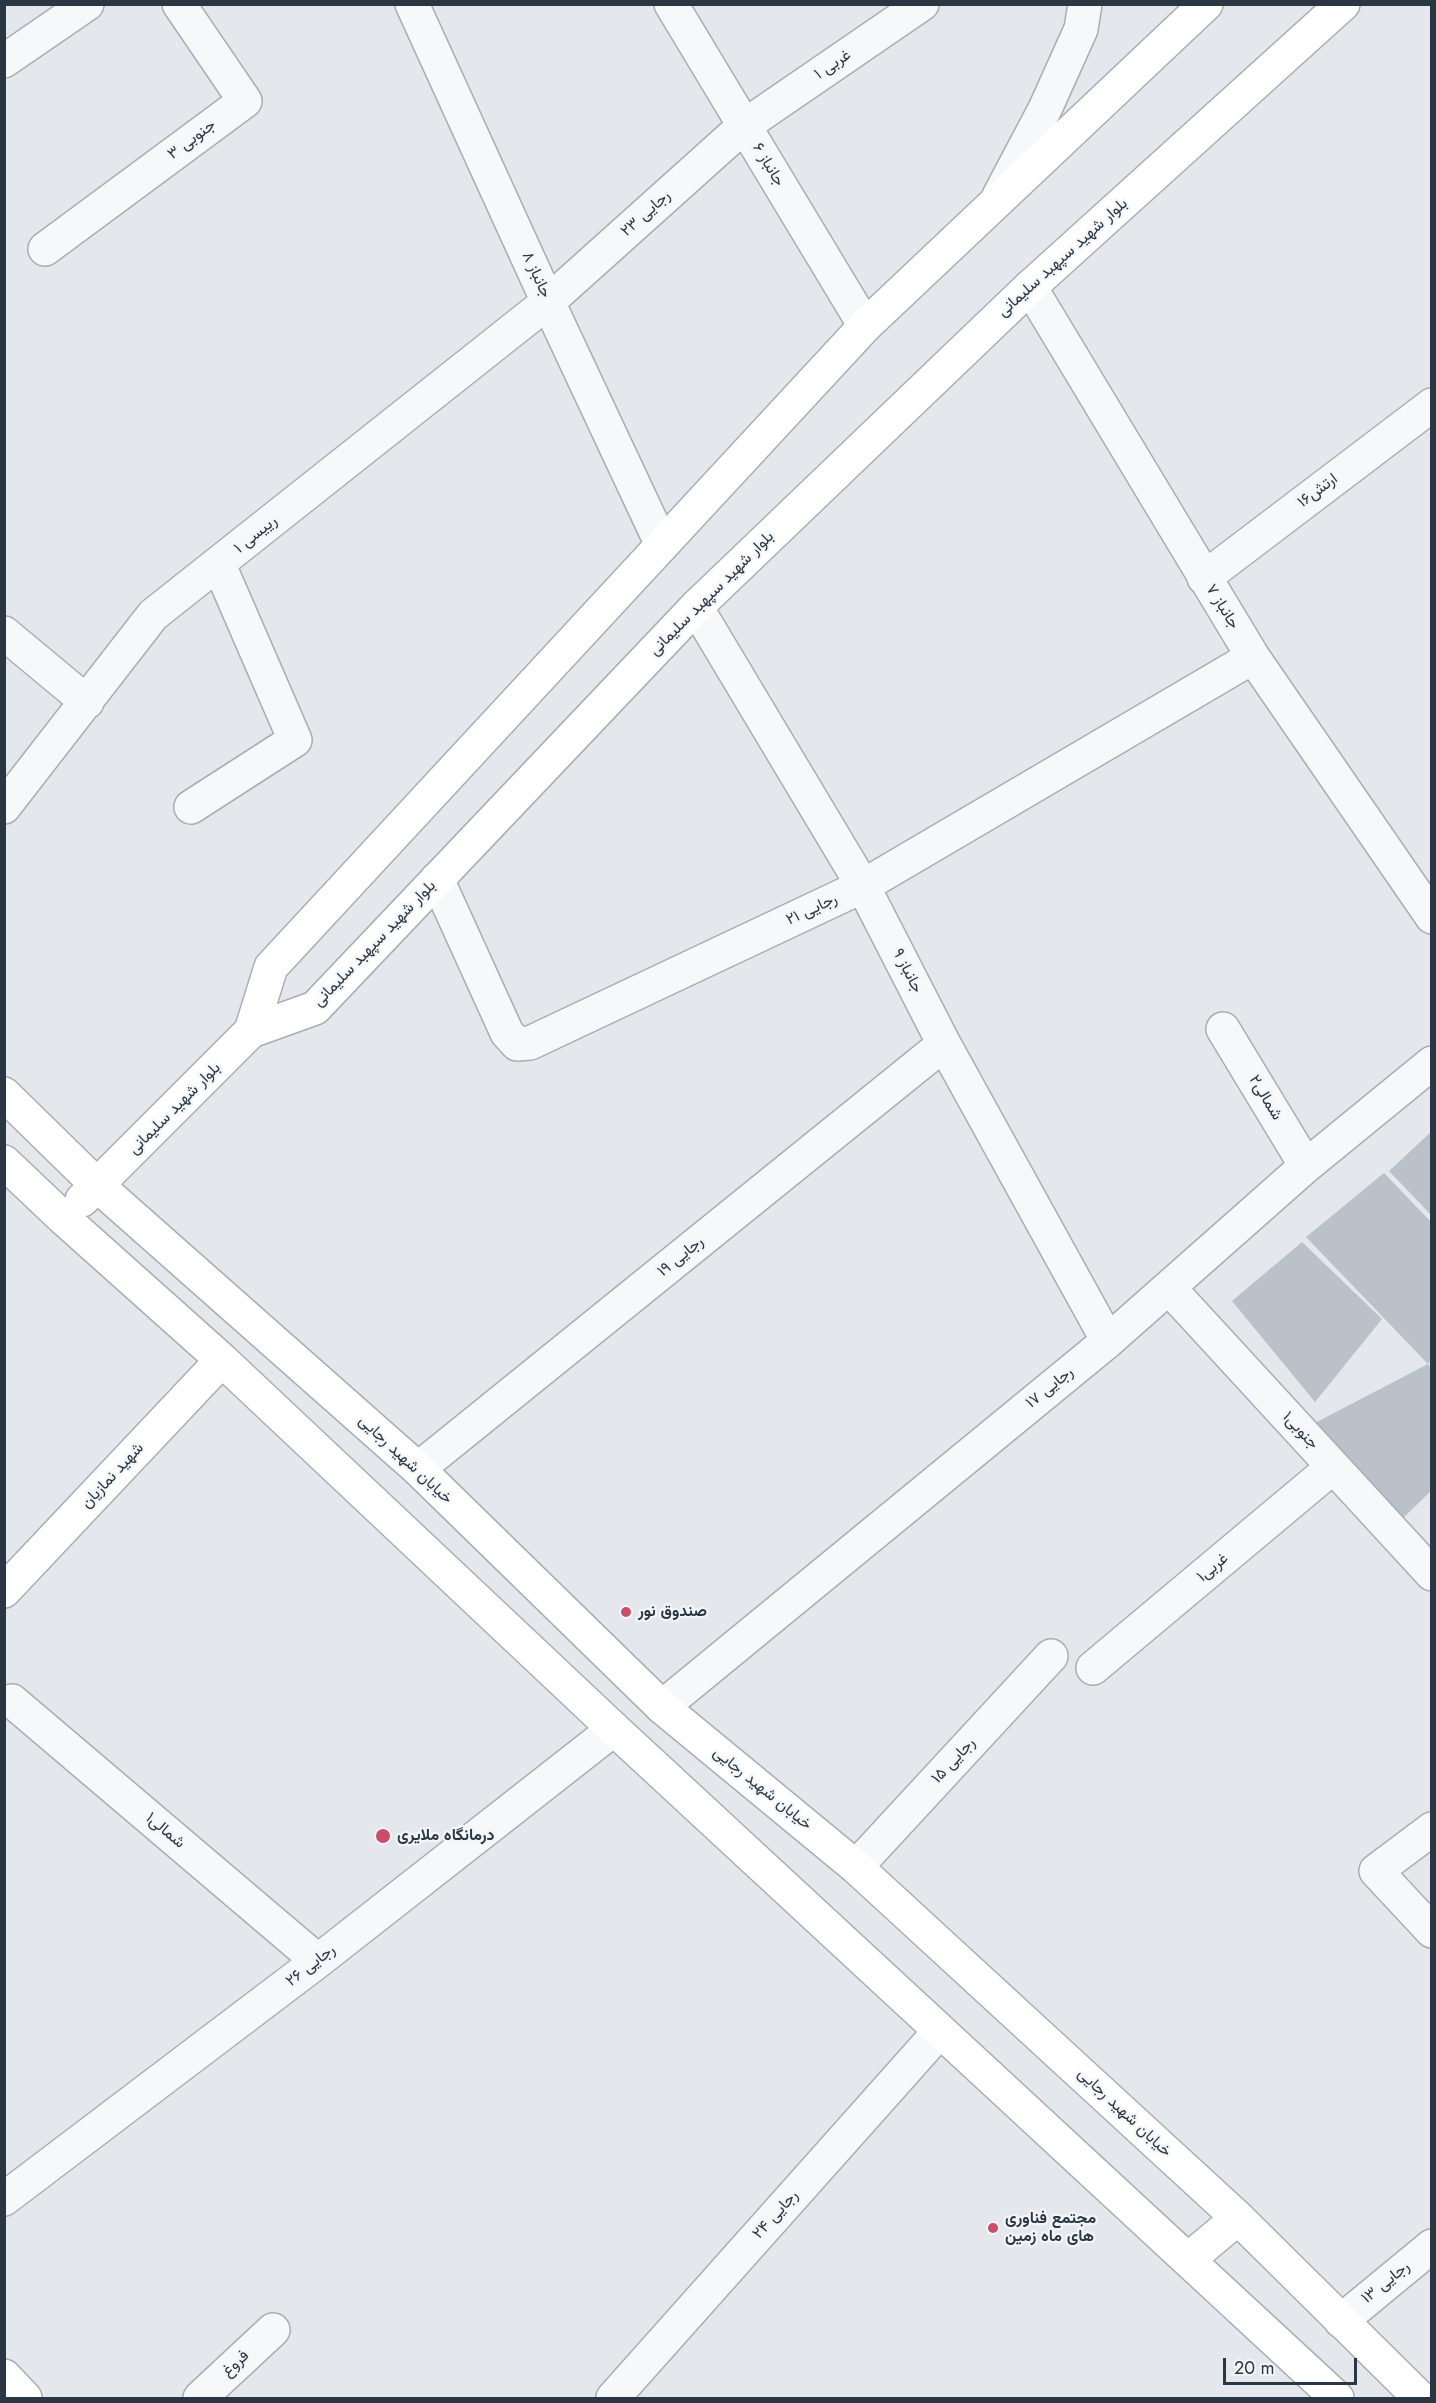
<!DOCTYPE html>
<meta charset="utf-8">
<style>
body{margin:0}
#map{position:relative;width:1436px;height:2403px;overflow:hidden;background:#e4e7eb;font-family:Jost,sans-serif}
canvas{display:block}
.frame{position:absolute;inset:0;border:6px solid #2b3643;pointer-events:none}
.scale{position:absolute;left:1223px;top:2358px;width:134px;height:27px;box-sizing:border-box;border:3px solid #2b3643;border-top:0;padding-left:8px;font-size:18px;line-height:21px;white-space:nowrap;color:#2b3643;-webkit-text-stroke:4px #f3f6f8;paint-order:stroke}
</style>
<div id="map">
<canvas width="1436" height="2403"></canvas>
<div class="frame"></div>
<div class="scale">20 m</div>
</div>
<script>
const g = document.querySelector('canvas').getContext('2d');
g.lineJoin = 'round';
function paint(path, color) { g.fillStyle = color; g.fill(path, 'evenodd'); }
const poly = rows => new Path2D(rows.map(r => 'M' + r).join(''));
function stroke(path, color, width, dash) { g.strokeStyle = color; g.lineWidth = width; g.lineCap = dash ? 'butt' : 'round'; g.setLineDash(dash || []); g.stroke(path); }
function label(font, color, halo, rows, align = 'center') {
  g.font = font + ' Jost,Vazirmatn,sans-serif'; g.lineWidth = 4.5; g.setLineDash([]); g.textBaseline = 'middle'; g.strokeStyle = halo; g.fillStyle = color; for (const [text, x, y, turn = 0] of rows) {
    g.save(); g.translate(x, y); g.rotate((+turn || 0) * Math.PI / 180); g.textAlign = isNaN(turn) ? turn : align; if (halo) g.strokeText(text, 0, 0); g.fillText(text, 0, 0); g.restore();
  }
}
const building = poly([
 [1432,1131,1432,1216,1389,1171],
 [1384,1173,1432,1223,1432,1359,1428,1364,1306,1237],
 [1302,1242,1382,1319,1315,1402,1232,1301],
 [1428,1364,1432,1370,1432,1490,1401,1520,1311,1425]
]);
const street = poly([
 [412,4,548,302,662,545],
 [671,4,865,326],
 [4,61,87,4],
 [999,196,1045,109,1081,29,1085,4],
 [45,249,245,101,179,4],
 [1030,287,1253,657,1432,917],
 [1204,578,1432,405],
 [696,607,863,886,944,1044,1108,1341],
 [4,633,87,702],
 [4,807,153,615,548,302,744,126,922,4],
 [191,807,295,740,219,565],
 [437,879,507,1033,517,1044,530,1043,863,886,1253,657],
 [1223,1029,1306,1166],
 [1169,1288,1432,1574],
 [418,1469,944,1044],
 [1093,1668,1333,1467],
 [12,1701,318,1961],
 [662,1707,1108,1341,1306,1166,1432,1063],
 [1432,1829,1376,1871,1432,1931],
 [856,1867,1051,1656],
 [4,2199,318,1961,614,1729],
 [1341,2321,1432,2246],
 [200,2398,273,2330],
 [613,2398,940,2031]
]);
const secondary = poly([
 [251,1031,271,967,865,326,1206,4],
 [4,1094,98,1186,418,1469,662,1707,856,1867,1238,2218,1420,2398],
 [4,1162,62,1217,222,1360,614,1729,1337,2398],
 [82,1200,251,1031,315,1008,696,607,1030,287,1343,4],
 [4,1591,222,1360],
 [1189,2259,1238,2218],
 [4,2376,25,2398]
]);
const markers = [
 [626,1612,6,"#cb4d6a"],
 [383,1836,8,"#cb4d6a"],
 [993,2228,6,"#cb4d6a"]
];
const streetNames = [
 ["غربی ۱",833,65,-34],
 ["جنوبی ۳",192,140,-37],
 ["جانباز ۶",768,165,59],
 ["رجایی ۲۳",646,214,-42],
 ["بلوار شهید سپهبد سلیمانی",1063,258,-42],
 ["جانباز ۸",536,275,65],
 ["ارتش۱۶",1318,491,-37],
 ["رییسی ۱",256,535,-39],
 ["بلوار شهید سپهبد سلیمانی",712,594,-45],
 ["جانباز ۷",1222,607,58],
 ["رجایی ۲۱",812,910,-25],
 ["بلوار شهید سپهبد سلیمانی",375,944,-46],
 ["جانباز ۹",907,971,63],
 ["شمالی۲",1265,1098,59],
 ["بلوار شهید سلیمانی",175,1109,-45],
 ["رجایی ۱۹",681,1257,-39],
 ["رجایی ۱۷",1050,1388,-39],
 ["جنوبی۱",1300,1431,47],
 ["خیابان شهید رجایی",405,1460,43],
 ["شهید نمازیان",113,1476,-47],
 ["غربی۱",1213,1568,-40],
 ["رجایی ۱۵",954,1761,-47],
 ["خیابان شهید رجایی",762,1789,39],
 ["شمالی۱",165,1831,40],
 ["رجایی ۲۶",311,1966,-38],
 ["خیابان شهید رجایی",1124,2113,43],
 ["رجایی ۲۴",776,2215,-48],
 ["رجایی ۱۳",1386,2283,-39],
 ["فروغ",236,2364,-43]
];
const poiNames = [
 ["صندوق نور",638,1612],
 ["درمانگاه ملایری",397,1836],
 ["مجتمع فناوری",1005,2219],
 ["های ماه زمین",1005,2237]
];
paint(building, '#bbc1c8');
stroke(street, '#a9aeb5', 36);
stroke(secondary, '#a9aeb5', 36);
stroke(street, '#f6f8f9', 33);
stroke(secondary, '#fff', 33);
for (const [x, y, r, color] of markers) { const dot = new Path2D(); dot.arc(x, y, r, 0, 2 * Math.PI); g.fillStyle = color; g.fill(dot); stroke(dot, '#f3f6f8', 2); }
label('16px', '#2b3643', '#f3f6f8', streetNames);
label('bold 16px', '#2b3643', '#f3f6f8', poiNames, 'left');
</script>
